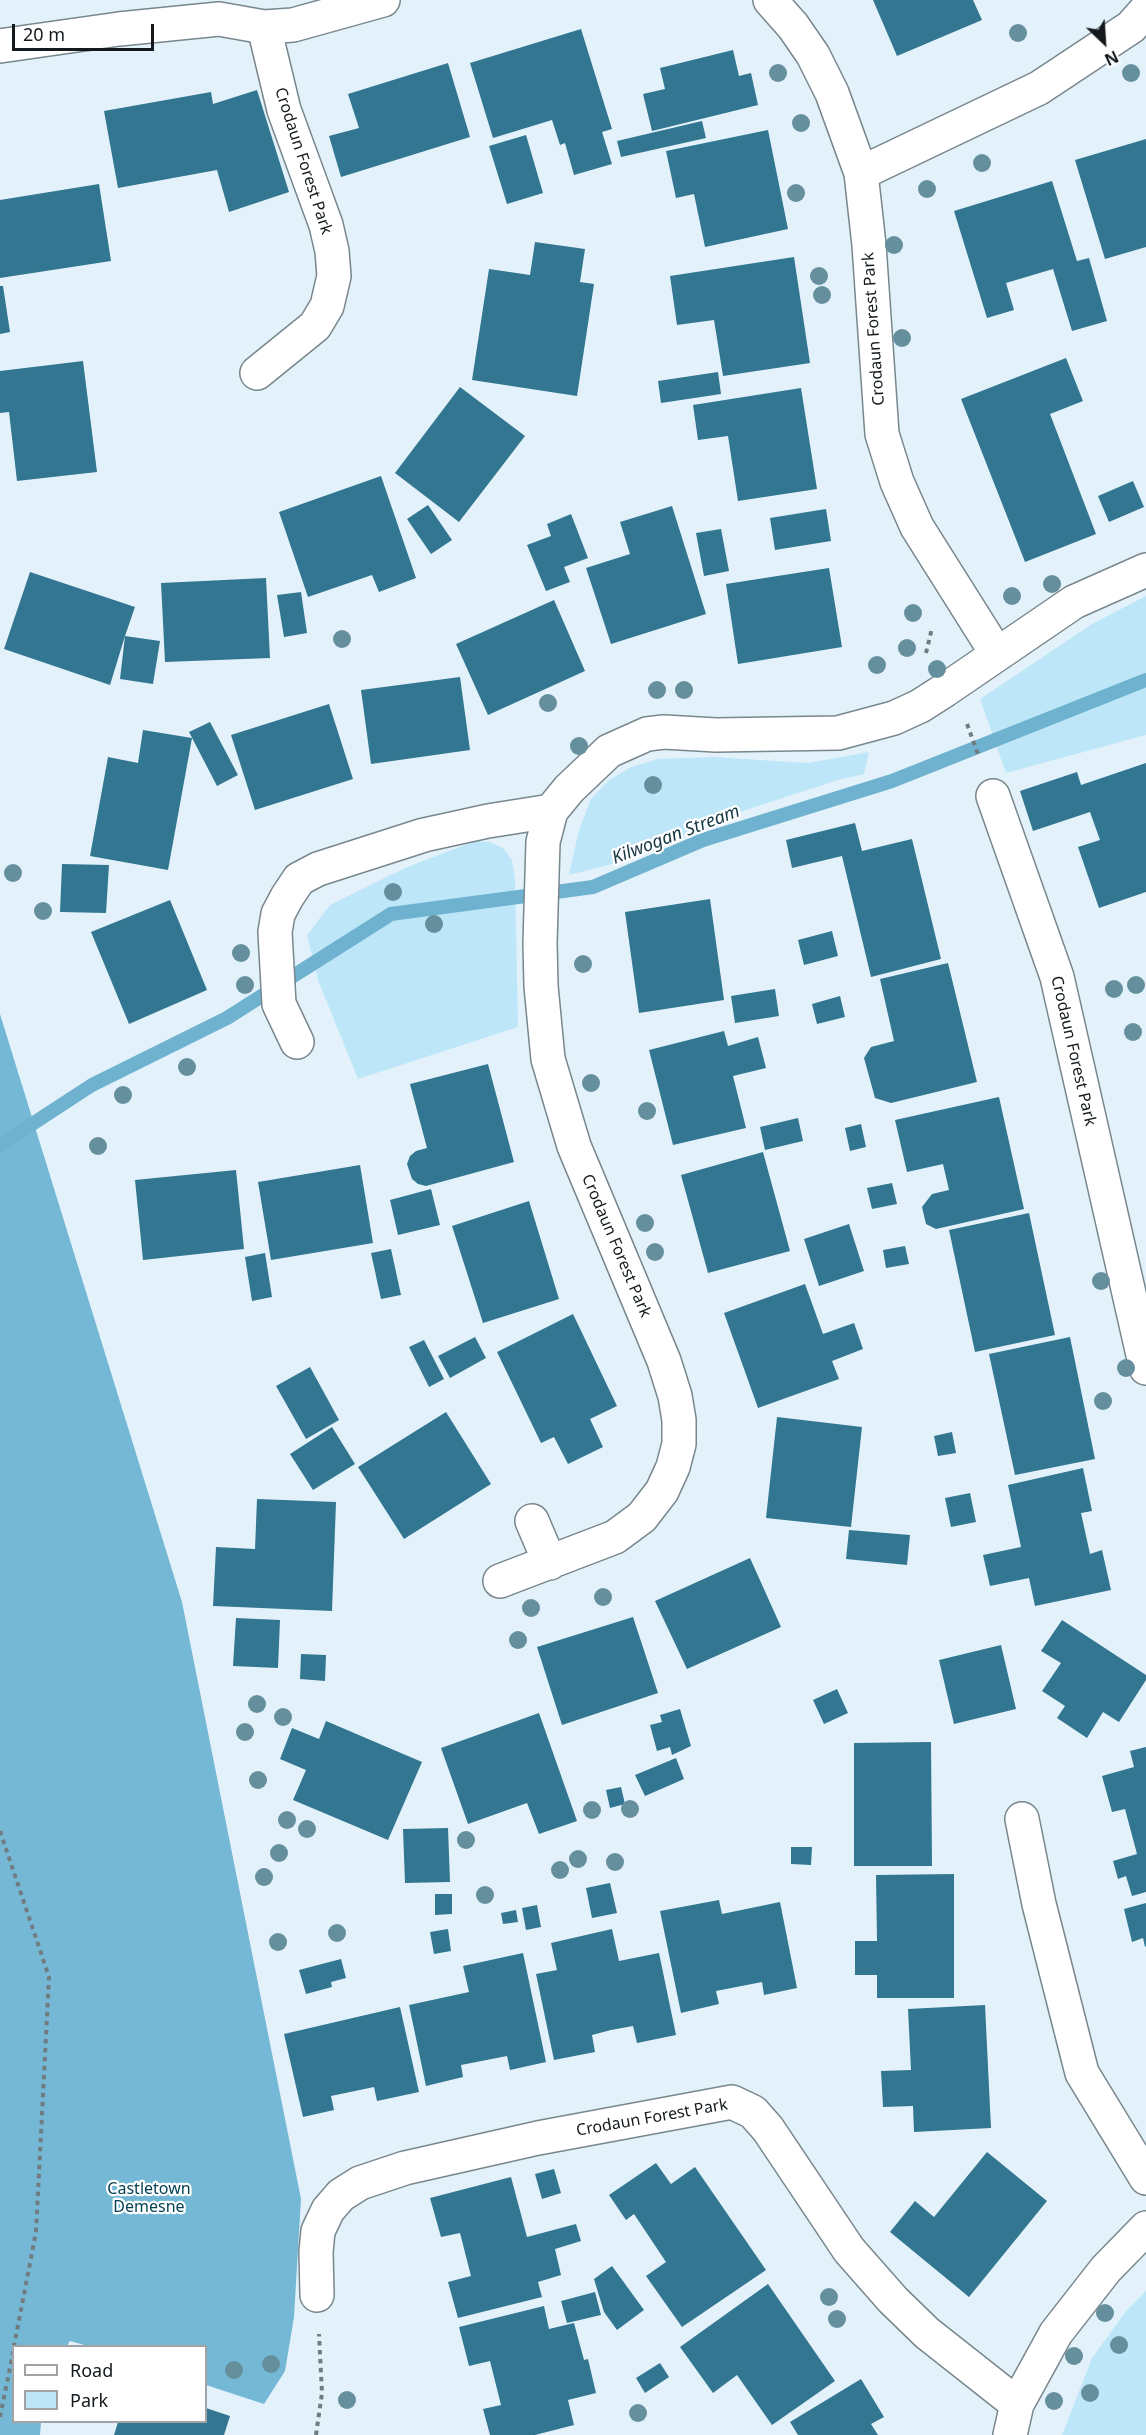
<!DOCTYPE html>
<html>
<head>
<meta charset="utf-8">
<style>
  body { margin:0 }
  #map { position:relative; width:1146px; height:2435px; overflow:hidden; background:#e3f2fa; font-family:"Noto Sans",sans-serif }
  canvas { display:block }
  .legend { position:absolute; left:12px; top:2345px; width:195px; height:78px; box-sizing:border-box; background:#fff; border:2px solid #a1a3a4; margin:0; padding:8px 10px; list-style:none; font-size:18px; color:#13191c }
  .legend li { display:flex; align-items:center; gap:12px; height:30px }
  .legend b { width:30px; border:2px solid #a1a3a4 }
  .north { position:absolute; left:1074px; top:12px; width:60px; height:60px; -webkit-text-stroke:4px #fff; paint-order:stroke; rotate:155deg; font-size:16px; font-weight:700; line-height:24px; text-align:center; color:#13191c }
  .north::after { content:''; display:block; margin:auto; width:21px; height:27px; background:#13191c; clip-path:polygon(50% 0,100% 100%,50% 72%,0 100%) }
  .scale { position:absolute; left:12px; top:24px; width:142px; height:27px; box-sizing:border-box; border:3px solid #13191c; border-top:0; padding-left:8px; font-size:18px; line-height:21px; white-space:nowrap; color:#13191c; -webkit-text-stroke:4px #fff; paint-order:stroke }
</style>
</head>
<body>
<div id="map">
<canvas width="1146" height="2435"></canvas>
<ul class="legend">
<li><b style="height:8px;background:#fff"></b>Road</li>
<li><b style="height:16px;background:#bee6f9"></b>Park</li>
</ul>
<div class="north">N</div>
<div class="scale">20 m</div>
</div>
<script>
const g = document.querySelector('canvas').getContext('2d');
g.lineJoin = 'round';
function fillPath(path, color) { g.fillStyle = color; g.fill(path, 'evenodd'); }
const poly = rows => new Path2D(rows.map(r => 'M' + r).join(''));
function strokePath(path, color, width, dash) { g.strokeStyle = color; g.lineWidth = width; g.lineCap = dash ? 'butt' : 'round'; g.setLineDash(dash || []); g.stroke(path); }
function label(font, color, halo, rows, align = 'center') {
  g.font = font + ' "Noto Sans",sans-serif'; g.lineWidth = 4.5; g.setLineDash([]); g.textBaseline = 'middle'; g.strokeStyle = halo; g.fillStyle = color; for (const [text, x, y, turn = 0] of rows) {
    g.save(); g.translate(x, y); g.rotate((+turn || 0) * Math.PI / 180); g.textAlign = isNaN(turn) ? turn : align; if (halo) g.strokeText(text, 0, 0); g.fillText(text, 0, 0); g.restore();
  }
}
fillPath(poly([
  [1146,596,1146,735,1006,773,980,699,1092,624],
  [869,752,864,774,838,780,746,810,616,863,569,875,579,830,591,799,608,781,631,767,658,759,713,757,808,763],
  [475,841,490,842,503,848,512,860,515,878,518,1027,358,1079,318,980,307,935,330,905,405,868],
  [1146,2291,1146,2435,1062,2435,1092,2358,1127,2310]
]), '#bee6f9');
fillPath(poly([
  [0,1014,182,1602,301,2199,294,2317,285,2371,264,2404,206,2385,206,2346,88,2346,70,2341,67,2346,14,2346,14,2422,41,2422,40,2435,0,2435]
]), '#75b8d6');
strokePath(poly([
  [0,1145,92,1085,227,1018,391,914,593,887,703,840,892,781,1146,680]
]), '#6fb2cf', 14);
fillPath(poly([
  [873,0,973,0,982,20,897,56],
  [581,29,612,129,602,132,612,164,574,175,565,143,560,145,552,120,493,138,470,63],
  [733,50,739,76,751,73,758,105,652,131,643,94,665,89,660,68],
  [448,63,470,137,341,177,329,136,359,128,348,94],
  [257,90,289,192,229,212,217,170,118,188,104,111,211,92,213,104],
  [702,121,706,138,621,157,617,141],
  [768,130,788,229,705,247,694,194,676,198,666,151],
  [526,135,543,193,507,204,489,146],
  [1146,139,1146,247,1105,259,1075,160],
  [1052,181,1077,261,1089,258,1107,321,1072,331,1053,269,1006,283,1014,310,987,318,954,211],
  [99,184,111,261,0,278,0,200],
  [535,242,585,249,580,282,594,284,577,396,472,380,489,269,530,275],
  [794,257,810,363,723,376,714,320,677,325,670,276],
  [0,286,3,286,10,332,0,334],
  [1066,358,1083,401,1050,414,1096,534,1025,562,961,399],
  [83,361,97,472,17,481,9,412,0,413,0,371],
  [718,372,721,394,661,403,658,381],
  [460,387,525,436,459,522,395,473],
  [801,388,817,489,738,501,728,436,698,440,693,405],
  [381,476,416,578,379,592,372,575,308,597,279,512],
  [1133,481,1144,507,1109,522,1098,496],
  [428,505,452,540,431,554,407,519],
  [672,506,706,614,611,644,586,568,630,554,620,522],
  [826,509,831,541,775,550,770,518],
  [571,514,588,558,564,567,570,582,546,591,527,545,551,536,547,524],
  [721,529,729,571,704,576,696,533],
  [829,568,842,647,738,664,726,584],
  [30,572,135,607,125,636,160,641,153,684,120,679,125,636,110,685,4,649],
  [266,578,270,658,165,662,161,583],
  [301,592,307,633,284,637,277,595],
  [554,600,585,671,488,715,456,644],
  [460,677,470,750,371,764,361,690],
  [329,704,353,779,255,810,231,735],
  [210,722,238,775,217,786,189,732],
  [143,730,192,738,168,870,90,856,108,757,138,763],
  [1146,763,1146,892,1099,908,1078,847,1100,840,1090,812,1033,831,1020,791,1077,772,1081,785],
  [855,823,862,851,912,839,941,959,871,977,842,856,792,868,786,840],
  [62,864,109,865,106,913,60,912],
  [710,899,724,1000,639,1013,625,912],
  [170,900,207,990,129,1024,91,932],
  [832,931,838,956,804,965,798,940],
  [948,963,977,1082,891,1103,875,1098,864,1058,871,1047,894,1041,880,979],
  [775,989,779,1016,735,1023,731,996],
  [840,996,845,1017,817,1024,812,1004],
  [724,1031,728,1046,758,1037,766,1068,733,1076,746,1128,673,1145,649,1050],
  [488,1064,514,1162,426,1186,418,1184,412,1179,407,1164,410,1156,416,1151,427,1148,410,1084],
  [999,1097,1024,1209,936,1229,926,1224,922,1207,932,1194,949,1190,943,1164,907,1172,895,1120],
  [798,1118,803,1141,765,1150,760,1127],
  [861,1124,866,1147,850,1151,845,1128],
  [763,1152,790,1251,708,1273,681,1175],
  [360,1165,373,1243,271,1260,258,1182],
  [236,1170,244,1249,143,1260,135,1180],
  [892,1183,897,1204,872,1209,867,1188],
  [431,1189,440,1225,398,1235,390,1200],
  [529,1201,559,1299,483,1323,452,1226],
  [1029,1213,1055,1335,975,1352,949,1230],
  [849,1224,864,1271,819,1286,804,1239],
  [905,1246,909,1264,886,1268,883,1250],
  [391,1249,401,1295,381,1299,371,1253],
  [265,1253,272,1297,252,1301,245,1257],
  [805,1284,823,1334,854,1323,863,1349,832,1361,839,1379,758,1408,724,1313],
  [573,1314,617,1406,590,1419,603,1447,568,1464,554,1437,541,1443,497,1352],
  [475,1337,486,1358,450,1378,438,1356],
  [1070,1337,1095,1459,1015,1475,989,1354],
  [424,1340,444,1379,429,1387,409,1347],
  [310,1367,339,1420,306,1439,276,1386],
  [446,1412,491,1484,404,1539,358,1467],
  [777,1417,862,1427,851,1527,766,1518],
  [332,1427,355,1464,313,1490,290,1454],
  [952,1432,956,1453,938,1456,934,1436],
  [1083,1468,1092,1511,1081,1513,1090,1554,1102,1550,1111,1590,1035,1606,1029,1578,990,1586,983,1555,1021,1547,1008,1485],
  [970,1493,976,1522,951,1527,945,1498],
  [257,1499,336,1502,332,1611,213,1606,216,1547,255,1549],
  [849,1530,910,1535,907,1565,846,1559],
  [750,1558,781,1627,687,1669,655,1601],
  [633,1617,658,1693,562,1725,537,1647],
  [236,1618,280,1620,278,1668,233,1666],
  [1062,1620,1146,1675,1146,1680,1119,1722,1103,1712,1087,1738,1057,1718,1065,1706,1042,1691,1061,1663,1041,1651],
  [1001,1645,1016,1709,954,1724,939,1660],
  [301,1654,326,1655,325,1681,300,1679],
  [837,1689,848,1713,824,1724,813,1700],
  [680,1709,691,1746,672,1755,670,1747,657,1751,650,1725,662,1722,660,1715],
  [539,1713,577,1821,539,1834,527,1803,468,1824,441,1748],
  [326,1721,422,1762,388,1840,293,1800,306,1770,280,1759,292,1728,319,1739],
  [931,1742,932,1866,854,1866,854,1743],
  [1146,1747,1146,1892,1132,1896,1126,1876,1118,1879,1113,1861,1137,1854,1125,1809,1112,1812,1102,1776,1134,1767,1130,1751],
  [676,1758,684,1779,645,1796,635,1775],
  [621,1787,625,1804,610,1808,606,1790],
  [448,1828,450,1882,405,1883,403,1829],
  [791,1847,812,1847,811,1865,791,1864],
  [954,1874,954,1998,877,1998,877,1975,855,1975,855,1941,877,1941,876,1875],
  [610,1883,617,1913,592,1918,586,1888],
  [435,1894,452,1894,452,1914,435,1915],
  [719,1900,722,1914,780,1902,797,1988,764,1995,762,1982,716,1991,719,2004,681,2013,660,1911],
  [1146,1903,1146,1946,1145,1947,1143,1938,1132,1942,1124,1909],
  [537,1905,541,1927,526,1930,522,1908],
  [516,1910,518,1922,503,1924,501,1913],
  [448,1929,451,1951,434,1954,430,1932],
  [612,1929,619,1961,659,1953,676,2035,637,2043,633,2026,611,2030,592,2035,595,2052,554,2060,536,1974,557,1970,551,1943],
  [523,1953,546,2062,510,2070,507,2056,461,2065,463,2077,426,2086,409,2005,469,1992,463,1966],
  [341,1959,346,1978,331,1982,332,1987,306,1994,299,1970],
  [985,2005,991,2128,914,2132,913,2106,883,2107,881,2071,911,2070,908,2009],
  [400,2007,419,2092,377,2101,374,2087,331,2096,334,2110,303,2117,284,2034],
  [987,2152,1047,2201,969,2297,890,2232,915,2201,934,2217],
  [656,2163,671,2184,695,2167,766,2270,682,2327,646,2276,666,2262,634,2214,626,2220,609,2195],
  [554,2169,561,2193,542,2199,535,2174],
  [511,2177,527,2237,576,2224,581,2241,555,2249,561,2275,538,2282,542,2297,458,2318,448,2282,471,2276,460,2233,441,2237,430,2198],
  [612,2266,644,2310,617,2330,604,2312,594,2279],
  [768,2284,835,2381,772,2425,737,2375,713,2393,680,2347],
  [595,2292,601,2315,567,2323,561,2301],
  [544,2306,549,2329,574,2323,584,2360,588,2359,596,2393,568,2400,574,2425,535,2435,490,2435,483,2409,501,2405,490,2361,469,2366,459,2327],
  [660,2363,669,2377,645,2393,636,2378],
  [861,2379,884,2417,871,2424,878,2435,798,2435,790,2422],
  [206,2408,230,2416,224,2435,114,2435,118,2422,206,2422]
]), '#327691');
const street = poly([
  [770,0,793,26,813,55,832,93,861,173,869,245,882,434,897,482,917,527,997,654],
  [0,46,119,29,219,19,264,27,293,25,383,0],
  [861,173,1039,88,1131,27,1146,10],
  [257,373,315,326,327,306,334,276,332,251,326,225,284,110,264,27],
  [993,796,1057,977,1146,1368],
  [297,1042,279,1004,275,932,278,914,287,897,299,879,318,869,424,835,488,821,551,811,569,789,609,751,647,734,664,732,716,735,838,733,894,718,920,706,945,690,1074,602,1146,570],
  [532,1521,550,1563],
  [500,1581,615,1537,642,1517,662,1491,673,1467,679,1444,679,1420,675,1396,664,1361,574,1146,548,1059,541,986,540,943,543,842,551,811],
  [1022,1819,1039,1904,1082,2073,1146,2178],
  [317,2295,316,2252,318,2231,328,2210,341,2195,360,2183,405,2168,538,2138,732,2102,753,2112,768,2129,849,2250,893,2300,927,2333,1017,2404],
  [1010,2435,1017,2404,1056,2333,1106,2269,1146,2228]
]);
strokePath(street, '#78868d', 36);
strokePath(poly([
  [926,653,932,628],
  [967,724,979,757],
  [0,1831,49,1977,36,2232,14,2346],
  [0,2417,14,2348],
  [316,2435,322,2393,319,2334]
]), '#717c81', 4, [4.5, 4.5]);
strokePath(street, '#fff', 33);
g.fillStyle = '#668f9e';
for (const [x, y] of [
  [1018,33],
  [778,73],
  [1131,73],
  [801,123],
  [982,163],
  [927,189],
  [796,193],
  [894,245],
  [819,276],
  [822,295],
  [902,338],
  [1052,584],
  [1012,596],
  [913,613],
  [342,639],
  [907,648],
  [877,665],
  [937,669],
  [657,690],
  [684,690],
  [548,703],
  [579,746],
  [653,785],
  [13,873],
  [393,892],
  [43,911],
  [434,924],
  [241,953],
  [583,964],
  [245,985],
  [1136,985],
  [1114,989],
  [1133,1032],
  [187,1067],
  [591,1083],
  [123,1095],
  [647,1111],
  [98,1146],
  [645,1223],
  [655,1252],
  [1101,1281],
  [1126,1368],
  [1103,1401],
  [603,1597],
  [531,1608],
  [518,1640],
  [257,1704],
  [283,1717],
  [245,1732],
  [258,1780],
  [630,1809],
  [592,1810],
  [287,1820],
  [307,1829],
  [466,1840],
  [279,1853],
  [578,1859],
  [615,1862],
  [560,1870],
  [264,1877],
  [485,1895],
  [337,1933],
  [278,1942],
  [829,2297],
  [1105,2313],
  [837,2319],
  [1119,2345],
  [1074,2356],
  [271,2364],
  [234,2370],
  [1090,2393],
  [347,2400],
  [1054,2401],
  [638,2413]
]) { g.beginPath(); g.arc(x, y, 9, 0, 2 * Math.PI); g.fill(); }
label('16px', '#13191c', '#fff', [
  ["Crodaun Forest Park",303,161,72],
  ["Crodaun Forest Park",874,329,-94],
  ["Crodaun Forest Park",1073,1051,77],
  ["Crodaun Forest Park",616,1246,67],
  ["Crodaun Forest Park",652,2118,-10]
]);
label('16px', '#003e52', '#fff', [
  ["Castletown",149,2189],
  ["Demesne",149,2207]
]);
label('italic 18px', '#173644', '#fff', [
  ["Kilwogan Stream",676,835,-21]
]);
</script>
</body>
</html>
